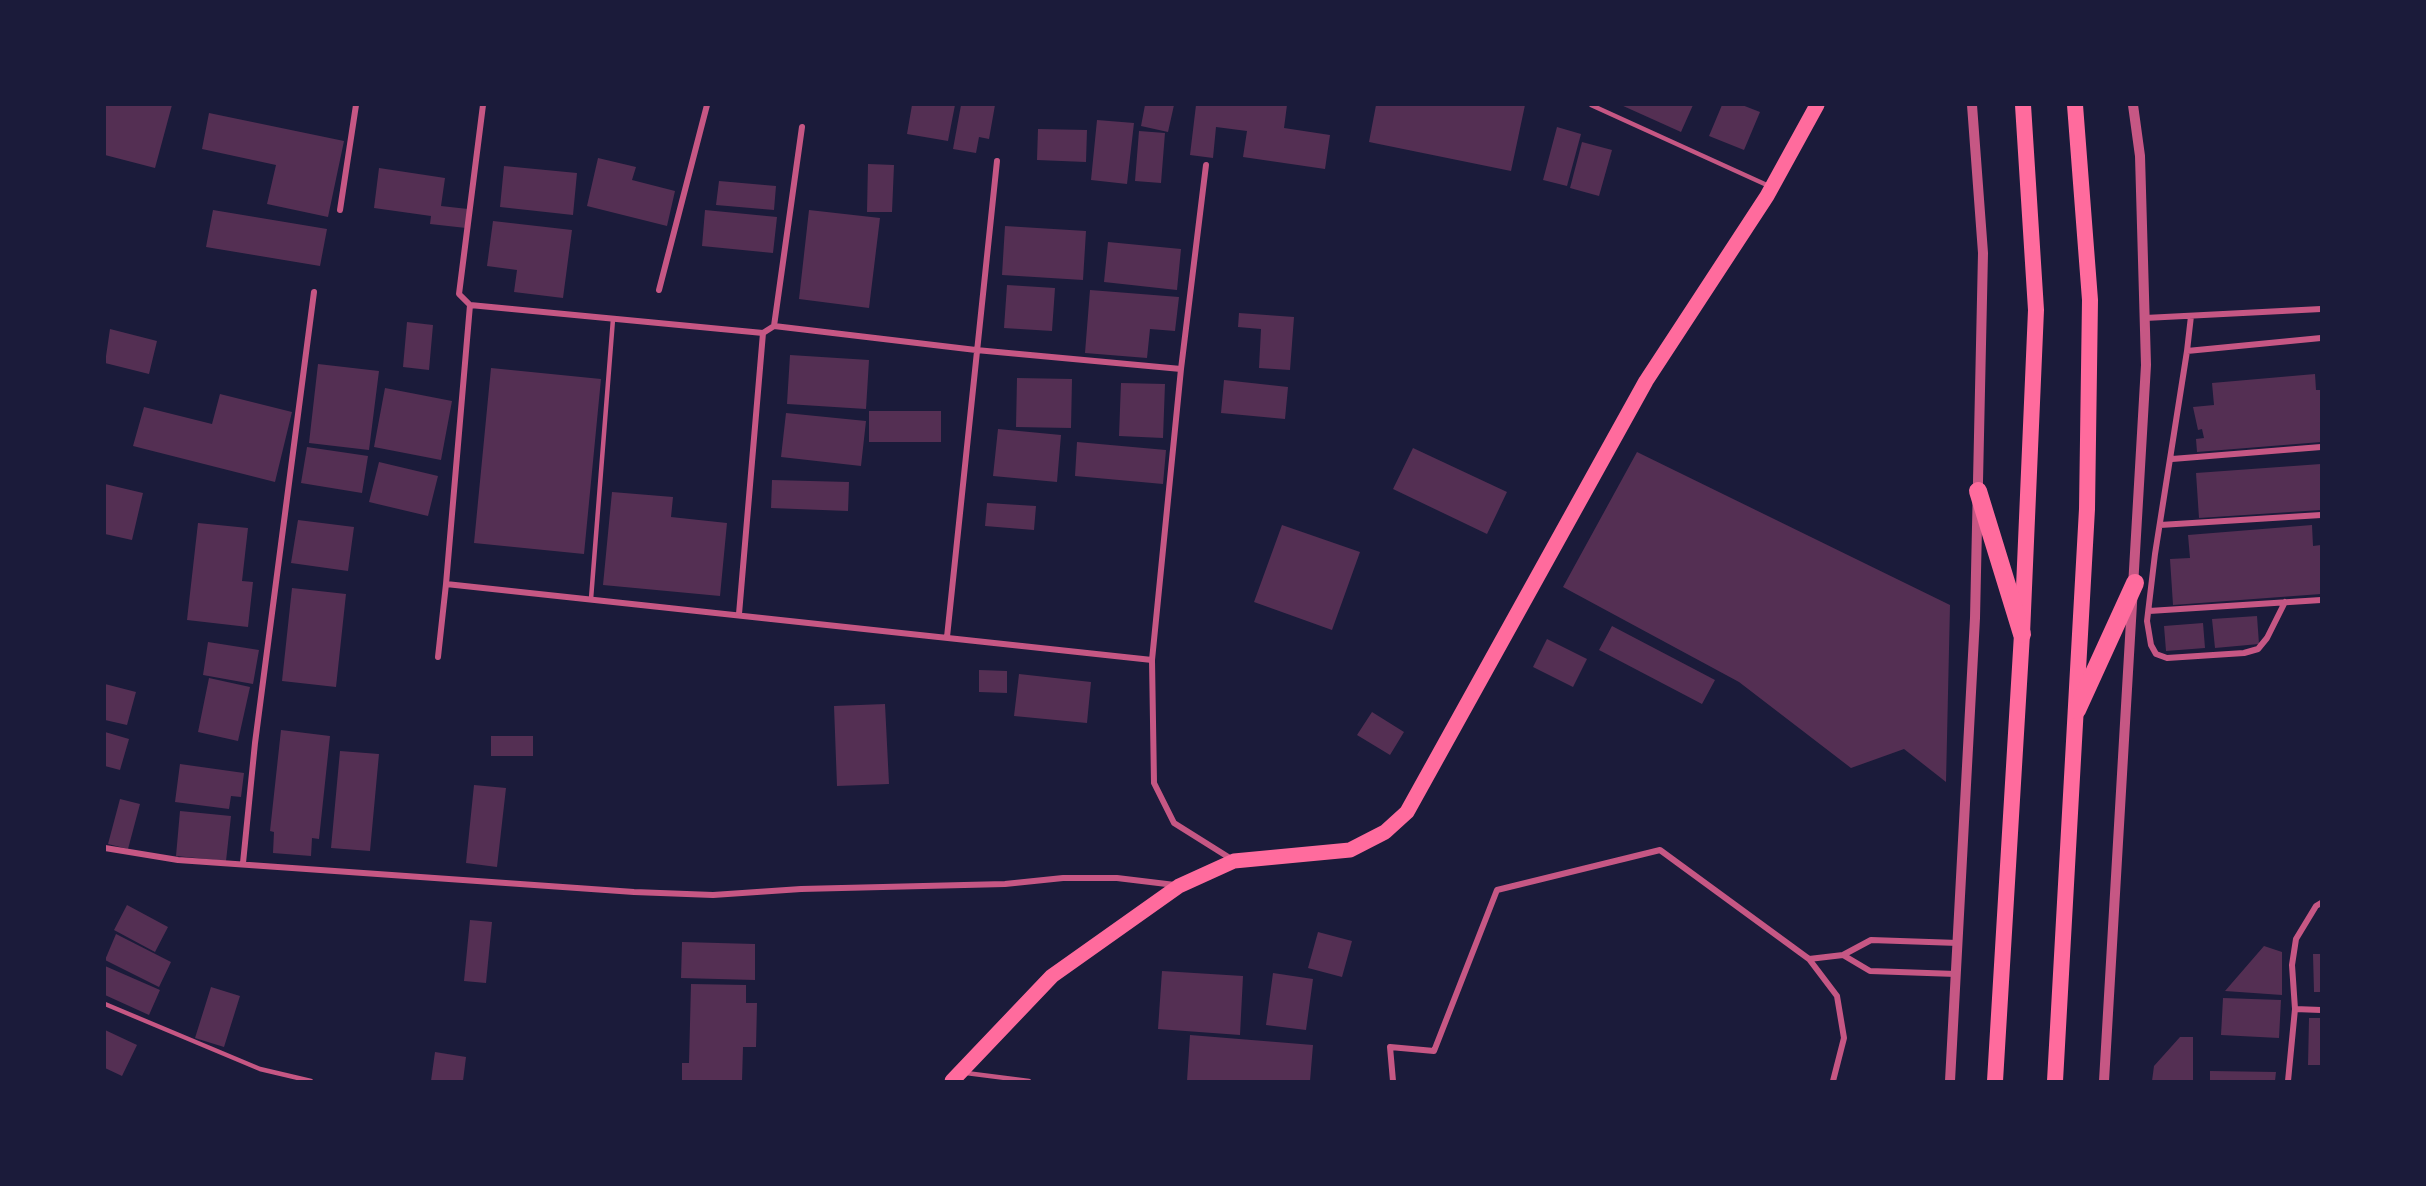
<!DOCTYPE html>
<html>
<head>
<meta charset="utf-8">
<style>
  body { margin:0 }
  #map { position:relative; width:2426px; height:1186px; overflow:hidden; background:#1b1b3a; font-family:Manrope,sans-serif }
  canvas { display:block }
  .frame { position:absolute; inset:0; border:106px solid #1b1b3a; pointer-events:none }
</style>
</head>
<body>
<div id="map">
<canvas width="2426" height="1186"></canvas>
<div class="frame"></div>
</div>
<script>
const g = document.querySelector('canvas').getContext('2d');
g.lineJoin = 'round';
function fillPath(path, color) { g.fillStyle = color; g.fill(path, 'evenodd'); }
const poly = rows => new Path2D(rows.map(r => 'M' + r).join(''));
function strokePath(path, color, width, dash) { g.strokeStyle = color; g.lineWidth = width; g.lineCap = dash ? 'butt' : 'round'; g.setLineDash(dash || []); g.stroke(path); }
fillPath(poly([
  [105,105,172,105,155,168,105,155],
  [912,105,955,105,948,141,907,134],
  [961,105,995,105,989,139,979,137,976,153,953,149],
  [1145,105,1174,105,1168,132,1141,126],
  [1196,105,1287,105,1284,128,1330,135,1325,169,1243,157,1247,131,1216,127,1213,158,1190,155],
  [1376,105,1525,105,1511,171,1369,142],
  [1621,105,1693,105,1681,132],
  [1722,105,1742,105,1760,112,1744,150,1709,136],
  [209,113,344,141,328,217,267,204,276,165,202,149],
  [1097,120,1134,123,1127,184,1091,180],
  [1557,127,1581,134,1567,186,1543,180],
  [1038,129,1087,130,1086,162,1037,160],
  [1139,131,1165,133,1161,183,1135,181],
  [1582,142,1612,150,1599,196,1570,188],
  [598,158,636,167,632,180,675,191,667,226,587,206],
  [868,164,894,165,892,212,867,212],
  [504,166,577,173,573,215,500,207],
  [379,168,445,178,441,206,468,209,466,228,430,224,431,216,374,208],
  [719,181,776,186,774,210,716,205],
  [213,210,327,229,320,266,206,247],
  [705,210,777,217,773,253,702,246],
  [809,210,880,218,869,308,799,299],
  [493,221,572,230,563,298,514,292,517,270,487,266],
  [1005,226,1086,231,1083,280,1002,275],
  [1108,242,1181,249,1177,290,1104,282],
  [1007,285,1055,288,1052,331,1004,328],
  [1090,290,1179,297,1175,331,1150,329,1147,358,1085,353],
  [1239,313,1294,317,1290,370,1259,368,1261,329,1238,327],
  [407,322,433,325,429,370,403,367],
  [110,329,157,341,149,374,105,363],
  [790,355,869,360,866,409,787,404],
  [318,364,379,371,369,450,309,443],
  [491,368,601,379,584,554,474,543],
  [2315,374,2316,390,2320,390,2321,398,2321,442,2197,452,2196,439,2204,438,2202,429,2198,430,2193,407,2214,405,2212,383],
  [1017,378,1072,379,1071,428,1016,427],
  [1224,380,1288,387,1285,419,1221,413],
  [1121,383,1165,384,1163,438,1119,436],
  [385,388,452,401,441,460,374,447],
  [220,394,292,412,275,482,133,446,144,407,212,424],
  [869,411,941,411,941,442,869,442],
  [786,413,866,421,861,466,781,457],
  [998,429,1061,435,1057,482,993,476],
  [1077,442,1166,450,1163,484,1075,476],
  [307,447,368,456,362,493,301,483],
  [1413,448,1507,492,1487,534,1393,489],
  [1637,452,1950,605,1946,782,1904,749,1851,768,1739,682,1563,587],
  [379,462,438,476,428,516,369,502],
  [2321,464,2321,510,2199,518,2196,473],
  [772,480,849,482,848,511,771,508],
  [105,484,143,493,132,540,105,534],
  [612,492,673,497,671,517,727,523,720,596,603,585],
  [987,503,1036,506,1034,530,985,526],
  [298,520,354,527,348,571,291,563],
  [198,523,248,528,242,581,253,582,248,627,187,620],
  [1282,525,1360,552,1332,630,1254,602],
  [2312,525,2313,546,2321,545,2321,594,2173,605,2170,559,2190,558,2188,535],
  [292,588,346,594,336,687,282,681],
  [2257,616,2259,644,2215,648,2212,619],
  [2203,623,2205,648,2166,651,2164,626],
  [1612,626,1715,680,1702,704,1599,650],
  [1547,639,1587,659,1573,687,1533,667],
  [208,642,259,650,253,684,203,675],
  [979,670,1007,671,1007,693,979,692],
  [1019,674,1091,682,1087,723,1014,716],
  [209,678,250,687,238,741,198,732],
  [105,684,136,692,127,725,105,720],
  [885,704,889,784,837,786,834,706],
  [1372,712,1404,732,1390,755,1357,735],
  [281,730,330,736,319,839,312,838,311,856,273,853,274,832,270,831],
  [105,732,129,739,120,770,105,766],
  [491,736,533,736,533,756,491,756],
  [340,751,379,754,370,851,331,848],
  [180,764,244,773,241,797,231,796,229,809,175,802],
  [474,785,506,788,497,867,466,863],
  [120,799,140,804,128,849,108,844],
  [180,811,231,816,226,861,176,856],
  [127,905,168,927,155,952,114,930],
  [470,920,492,922,486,983,464,981],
  [1318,932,1352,941,1342,977,1308,968],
  [116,934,171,962,159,987,105,960],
  [682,942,755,944,755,980,681,978],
  [2264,946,2282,952,2282,995,2225,991],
  [2313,954,2321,954,2321,992,2314,992],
  [105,966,160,990,149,1015,105,995],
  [1162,971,1243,976,1240,1035,1158,1029],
  [1273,973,1313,979,1306,1030,1266,1025],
  [691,984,746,985,746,1003,757,1003,756,1047,743,1047,742,1081,682,1081,682,1063,689,1063],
  [211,987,240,996,224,1047,195,1038],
  [2223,998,2281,1000,2279,1038,2221,1035],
  [2309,1018,2321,1018,2321,1065,2308,1065],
  [105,1030,137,1045,122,1076,105,1068],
  [1190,1035,1313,1045,1310,1081,1187,1081],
  [2180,1037,2193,1037,2193,1081,2152,1081,2154,1066],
  [435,1052,466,1057,463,1081,431,1081],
  [2210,1071,2276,1072,2275,1081,2210,1081]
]), '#542f53');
strokePath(poly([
  [1591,105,1769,186],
  [591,599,613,319],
  [105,1004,260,1069,311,1081],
  [966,1073,1029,1081]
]), '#c65784', 4.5);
strokePath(poly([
  [340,210,356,105],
  [659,290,707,105],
  [470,305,459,294,483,105],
  [2145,318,2321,309],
  [774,326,802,127],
  [2187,351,2191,316],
  [1181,369,1206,165],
  [2172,459,2321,447],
  [2160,525,2321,515],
  [2285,602,2267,638,2258,649,2244,653,2167,658,2156,654,2151,645,2147,621,2155,554,2187,351,2321,338],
  [2149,611,2321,600],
  [739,614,763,333],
  [947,637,997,161],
  [438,657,446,584],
  [1152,660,1181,369,976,350,774,326,763,333,470,305,446,584,1152,660,1154,783,1174,823,1233,860],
  [105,848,178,860,634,892,713,895,801,889,1005,884,1063,878,1117,878,1175,885],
  [243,863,255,743,314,292],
  [1843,955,1870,971,1956,974],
  [1809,959,1843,955,1871,940,1958,943],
  [2295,1009,2321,1010],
  [1393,1081,1390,1047,1434,1051,1497,890,1660,850,1809,959,1837,996,1844,1038,1833,1081],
  [2288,1081,2295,1009,2292,965,2296,939,2316,906,2321,903]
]), '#c65784', 6);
strokePath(poly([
  [1950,1081,1975,618,1983,253,1972,105],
  [2104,1081,2146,365,2140,156,2133,105]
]), '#c65784', 10);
strokePath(poly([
  [952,1081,1052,976,1179,886,1234,861,1350,850,1385,832,1407,812,1646,381,1767,196,1817,105]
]), '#ff6b9d', 15);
strokePath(poly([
  [1995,1081,2022,634,2036,310,2023,105],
  [2055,1081,2087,509,2090,300,2075,105]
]), '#ff6b9d', 16);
strokePath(poly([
  [1978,491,2022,634],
  [2077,710,2135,583]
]), '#ff6b9d', 18);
</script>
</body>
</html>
